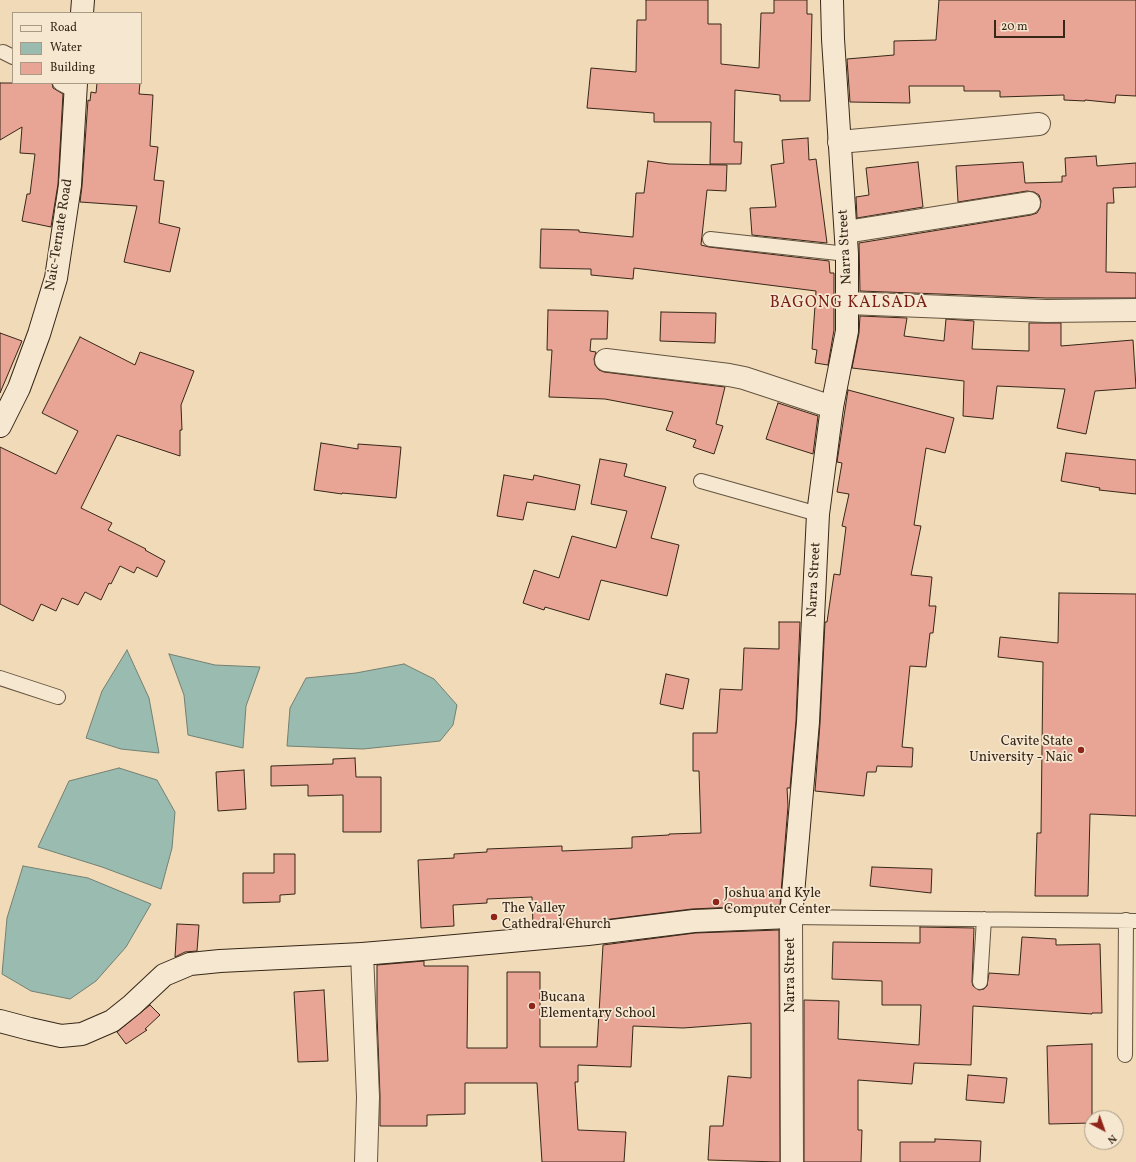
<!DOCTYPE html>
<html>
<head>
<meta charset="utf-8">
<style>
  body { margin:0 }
  #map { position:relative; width:1136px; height:1162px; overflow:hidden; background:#f0dab7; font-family:Vollkorn,serif }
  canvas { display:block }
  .legend { position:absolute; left:12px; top:12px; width:130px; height:72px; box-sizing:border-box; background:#f5e7d0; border:1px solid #a99a86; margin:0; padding:5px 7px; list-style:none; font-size:12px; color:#372718 }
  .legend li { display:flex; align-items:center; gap:8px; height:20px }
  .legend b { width:20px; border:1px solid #a99a86 }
  .north { position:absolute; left:1084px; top:1110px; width:40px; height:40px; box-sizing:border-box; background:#f5e7d0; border:1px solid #a99a86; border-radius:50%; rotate:139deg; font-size:11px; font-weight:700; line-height:16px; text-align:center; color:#372718 }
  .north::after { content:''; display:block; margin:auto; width:14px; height:18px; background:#8f2418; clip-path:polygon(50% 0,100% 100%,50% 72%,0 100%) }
  .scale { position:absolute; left:994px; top:20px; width:71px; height:18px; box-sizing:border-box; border:2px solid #372718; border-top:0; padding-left:5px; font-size:12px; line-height:14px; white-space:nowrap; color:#372718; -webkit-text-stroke:3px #f5e7d0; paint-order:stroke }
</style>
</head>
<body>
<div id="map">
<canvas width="1136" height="1162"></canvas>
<ul class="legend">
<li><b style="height:5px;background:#f5e7d0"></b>Road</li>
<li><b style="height:11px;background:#9abbaf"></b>Water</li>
<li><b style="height:11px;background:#e8a495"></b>Building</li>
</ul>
<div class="north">N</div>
<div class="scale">20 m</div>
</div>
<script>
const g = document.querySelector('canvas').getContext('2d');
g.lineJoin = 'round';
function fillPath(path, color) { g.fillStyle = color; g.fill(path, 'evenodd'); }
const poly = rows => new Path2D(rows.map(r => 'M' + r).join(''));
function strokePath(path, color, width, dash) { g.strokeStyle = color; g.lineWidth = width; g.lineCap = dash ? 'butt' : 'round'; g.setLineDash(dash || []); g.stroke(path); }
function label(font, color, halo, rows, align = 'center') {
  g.font = font + ' Vollkorn,serif'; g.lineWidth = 3.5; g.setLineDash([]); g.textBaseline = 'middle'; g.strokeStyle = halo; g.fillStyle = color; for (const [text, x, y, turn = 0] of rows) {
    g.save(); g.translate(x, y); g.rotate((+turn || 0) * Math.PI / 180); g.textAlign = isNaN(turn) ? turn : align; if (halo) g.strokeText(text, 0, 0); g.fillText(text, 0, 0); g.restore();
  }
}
const water = poly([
  [127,650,149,698,159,753,121,749,86,738,102,691,127,650],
  [169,654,215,665,260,667,246,706,243,748,188,735,184,695,169,654],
  [404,664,434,679,457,705,453,725,440,741,363,749,287,746,290,708,306,678,356,673,404,664],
  [119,768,157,780,175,812,172,848,161,889,102,867,38,847,69,781,119,768],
  [23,866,88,878,151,904,126,947,96,981,70,999,31,991,2,974,7,918,23,866]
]);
fillPath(water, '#9abbaf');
strokePath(water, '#728073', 1);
const building = poly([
  [646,0,708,0,708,24,721,24,721,64,759,68,761,13,774,13,774,0,807,0,807,14,812,14,810,101,780,101,780,95,735,90,734,142,742,142,741,164,710,164,711,122,654,122,654,113,587,108,591,68,636,72,637,20,646,20,646,0],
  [939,0,1136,0,1136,96,1116,95,1115,103,1085,100,1085,101,1064,100,1064,95,1000,97,1000,91,964,91,964,86,909,86,910,103,850,102,847,59,894,55,894,41,936,40,939,0],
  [0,83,52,83,53,88,63,94,58,184,51,227,22,221,27,194,30,194,35,154,20,153,22,127,0,140,0,83],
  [97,83,140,83,139,94,153,95,150,146,158,147,154,180,164,181,159,223,180,228,170,272,124,262,137,206,80,202,82,186,88,100,90,101,91,92,96,93,97,83],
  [808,138,809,160,816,159,827,243,752,235,750,208,776,207,771,165,784,163,782,140,808,138],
  [1096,156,1097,166,1136,163,1136,187,1113,188,1114,203,1107,203,1106,272,1136,273,1136,298,1046,298,860,291,859,243,1031,215,1037,213,1040,208,1041,201,1039,195,1034,192,1027,191,958,202,956,166,1023,162,1025,183,1062,182,1062,176,1066,176,1065,158,1096,156],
  [648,161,669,164,727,165,726,191,707,190,701,245,709,247,829,261,830,273,834,273,834,330,828,365,815,363,817,350,812,349,816,291,634,268,633,279,591,275,591,269,540,268,541,229,579,230,579,232,633,237,636,193,644,193,648,161],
  [918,162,923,207,857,218,856,197,869,195,866,168,918,162],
  [548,310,608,311,607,339,591,339,590,351,596,352,594,359,595,365,599,370,604,372,725,387,716,424,723,426,714,454,693,447,696,440,666,430,673,412,605,399,549,397,552,350,547,350,548,310],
  [661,312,716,313,715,343,660,341,661,312],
  [860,316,907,318,904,336,944,341,946,319,974,321,972,349,1029,351,1029,323,1061,323,1061,346,1133,340,1136,388,1095,391,1086,434,1057,428,1065,389,997,386,993,419,963,416,964,381,852,368,859,333,860,316],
  [0,333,22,341,0,393,0,333],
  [80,337,135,365,140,352,194,371,181,405,182,430,180,430,180,456,117,435,81,508,112,523,108,530,146,549,145,550,165,561,157,577,137,567,134,573,120,566,111,584,109,583,101,600,85,592,78,605,62,598,56,611,41,604,33,621,0,604,0,447,56,474,78,431,42,413,80,337],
  [848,390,954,418,945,453,926,448,914,525,921,526,911,575,932,577,929,606,936,606,933,633,930,633,926,667,910,666,902,747,913,748,912,767,877,766,876,772,867,772,864,796,815,791,820,723,825,622,827,622,834,574,840,575,846,527,842,526,849,494,837,492,842,463,837,462,848,390],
  [778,403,818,416,813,454,766,439,778,403],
  [321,443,358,449,358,444,401,447,396,498,342,493,342,494,314,490,321,443],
  [1066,453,1136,460,1136,494,1099,490,1100,488,1061,481,1066,453],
  [600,459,627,464,624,476,666,487,651,538,679,545,667,596,601,580,589,620,545,607,544,610,523,603,534,570,559,578,572,536,616,548,627,511,591,504,600,459],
  [504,475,533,480,534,475,580,485,575,510,527,502,523,520,497,516,504,475],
  [1059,593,1136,594,1136,816,1090,814,1088,896,1035,896,1037,833,1041,833,1043,662,998,657,1000,637,1058,643,1059,593],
  [779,622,800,622,796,721,790,788,787,788,788,806,780,905,692,909,587,922,533,926,532,897,487,899,487,903,453,905,454,926,421,928,418,860,454,858,454,854,487,852,487,849,562,846,562,851,632,848,632,837,669,835,669,834,701,833,699,771,693,771,693,733,717,733,720,689,742,690,744,648,779,649,779,622],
  [666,674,689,679,683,709,660,704,666,674],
  [355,758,356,777,381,777,381,832,343,832,343,795,308,796,308,785,271,786,271,766,333,764,333,759,355,758],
  [244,770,246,809,218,811,216,772,244,770],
  [274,854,295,854,295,894,280,895,280,902,243,903,243,873,274,873,274,854],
  [872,867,932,869,931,893,870,886,872,867],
  [177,924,199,925,197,951,185,952,175,957,177,924],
  [920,927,974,928,972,982,973,986,979,990,984,989,987,986,989,973,1019,975,1022,937,1056,939,1056,945,1100,944,1102,1013,1092,1013,1092,1014,973,1006,971,1065,914,1063,912,1084,858,1080,858,1130,862,1130,861,1162,804,1162,804,1000,839,1001,838,1039,919,1045,921,1005,882,1005,882,981,832,979,833,942,920,943,920,927],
  [779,930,780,1162,708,1160,710,1126,723,1126,728,1076,751,1078,751,1023,683,1028,633,1026,631,1067,578,1065,578,1082,575,1082,578,1130,626,1132,624,1162,542,1162,537,1083,465,1083,465,1114,427,1115,427,1126,380,1126,380,1096,377,1014,377,965,424,961,424,966,468,966,467,1048,507,1048,507,972,540,972,540,1047,597,1047,603,945,695,933,779,930],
  [324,990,328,1061,298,1062,294,992,324,990],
  [150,1005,160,1015,145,1029,147,1030,126,1044,117,1032,150,1005],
  [1092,1044,1092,1123,1049,1124,1047,1046,1092,1044],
  [968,1075,1007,1078,1004,1103,966,1100,968,1075],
  [935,1139,981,1141,980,1162,900,1162,900,1142,935,1142,935,1139]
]);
fillPath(building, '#e8a495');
strokePath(building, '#372718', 1);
const lane = poly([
  [3,52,13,57],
  [60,83,75,91],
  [710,239,847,254],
  [701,481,818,514],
  [0,678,58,697],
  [791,917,1136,921],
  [980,982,984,919],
  [1125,1055,1126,920]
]);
const street = poly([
  [839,142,1039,124],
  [846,232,1029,203],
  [848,303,1046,311,1136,310],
  [606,360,729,375,744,378,832,407],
  [791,917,792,1162],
  [362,954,368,1097,366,1162]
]);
const secondary = poly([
  [82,13,83,0],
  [0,426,19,388,39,334,56,278,70,185,76,83],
  [0,1021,30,1029,61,1036,82,1034,112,1021,132,1005,164,975,190,964,220,961,362,954,422,949,588,934,694,921,791,917,808,722,818,514,832,407,847,331,847,254,833,39,832,0]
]);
strokePath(lane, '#655440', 16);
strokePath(street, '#655440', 24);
strokePath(secondary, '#372718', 24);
strokePath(lane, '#f5e7d0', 14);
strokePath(street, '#f5e7d0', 22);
strokePath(secondary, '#f5e7d0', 22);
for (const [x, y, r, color] of [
  [1081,750,4,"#8f2418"],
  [716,902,4,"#8f2418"],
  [494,917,4,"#8f2418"],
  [532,1006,4,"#8f2418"]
]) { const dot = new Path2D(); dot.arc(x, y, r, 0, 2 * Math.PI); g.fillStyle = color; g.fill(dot); strokePath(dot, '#f5e7d0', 1.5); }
label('14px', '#372718', '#f5e7d0', [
  ["Naic-Ternate Road",60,235,-81],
  ["Narra Street",846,247,-93],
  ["Narra Street",815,580,-87],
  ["Narra Street",791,975,-90]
]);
label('14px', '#372718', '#f5e7d0', [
  ["Cavite State",1073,742,"right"],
  ["University - Naic",1073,758,"right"],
  ["Joshua and Kyle",724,894],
  ["Computer Center",724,910],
  ["The Valley",502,909],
  ["Cathedral Church",502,925],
  ["Bucana",540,998],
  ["Elementary School",540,1014]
], 'left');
g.letterSpacing = '1px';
label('16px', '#7a1f14', '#f5e7d0', [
  ["BAGONG KALSADA",849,304]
]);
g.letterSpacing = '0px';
</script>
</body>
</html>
